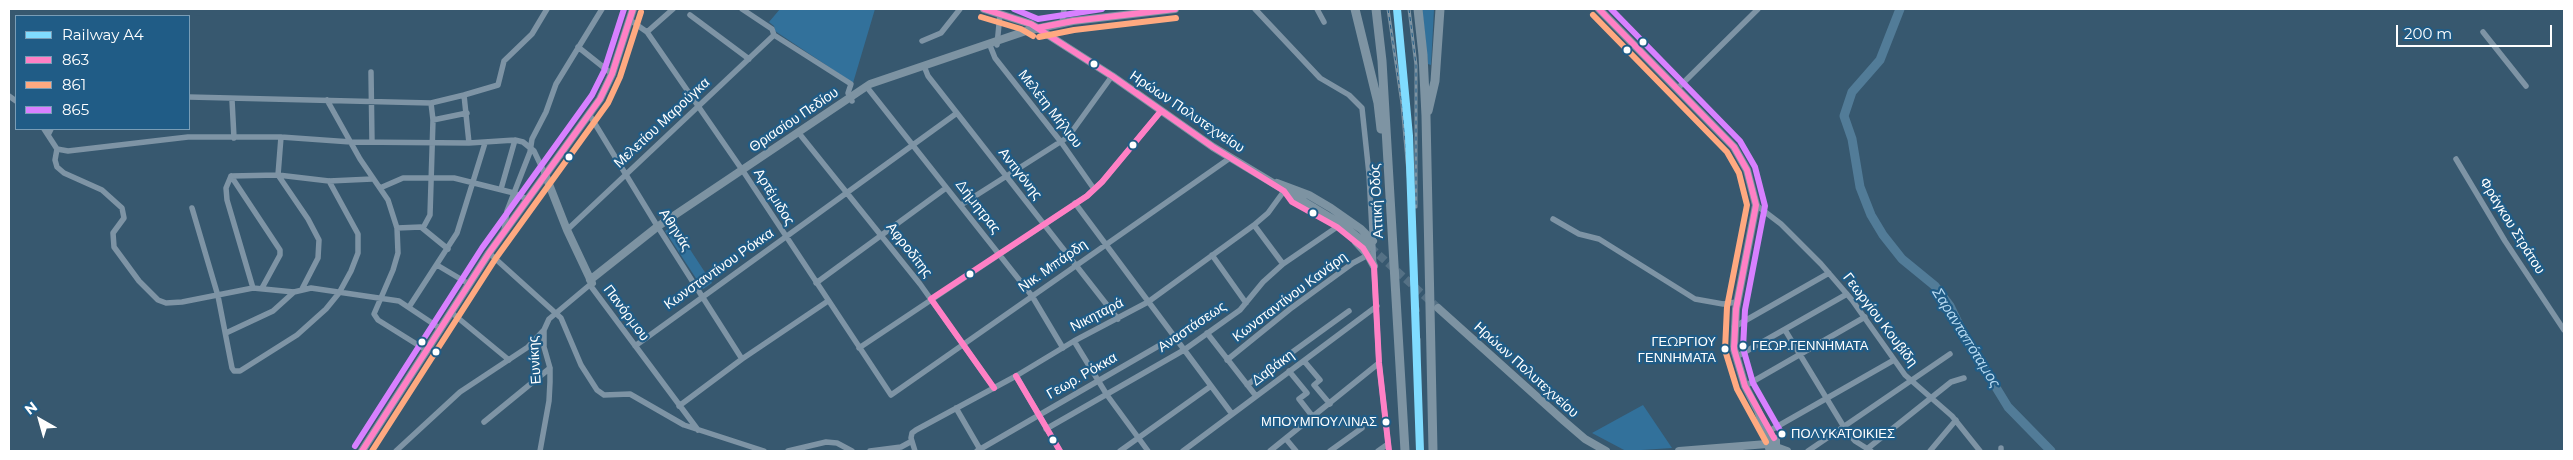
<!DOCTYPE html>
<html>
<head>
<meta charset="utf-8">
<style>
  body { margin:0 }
  #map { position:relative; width:2573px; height:460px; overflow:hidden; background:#37586f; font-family:Montserrat,sans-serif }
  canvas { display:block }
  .frame { position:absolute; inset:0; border:10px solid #fff; pointer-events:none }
  .legend { position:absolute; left:15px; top:15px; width:175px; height:115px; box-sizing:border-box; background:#205c86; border:1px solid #799db6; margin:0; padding:6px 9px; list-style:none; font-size:15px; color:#fff }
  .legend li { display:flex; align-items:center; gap:10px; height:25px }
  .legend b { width:25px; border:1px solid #799db6 }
  .north { position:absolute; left:15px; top:395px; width:50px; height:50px; -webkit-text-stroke:4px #205c86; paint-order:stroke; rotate:322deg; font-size:14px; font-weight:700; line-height:20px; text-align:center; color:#fff }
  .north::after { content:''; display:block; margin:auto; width:18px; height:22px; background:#fff; clip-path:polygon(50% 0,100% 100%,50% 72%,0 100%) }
  .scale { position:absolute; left:2396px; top:25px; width:156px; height:22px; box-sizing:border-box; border:2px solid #fff; border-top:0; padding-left:6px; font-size:15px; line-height:18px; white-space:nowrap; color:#fff; -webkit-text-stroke:4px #205c86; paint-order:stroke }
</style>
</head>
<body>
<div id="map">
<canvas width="2573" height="460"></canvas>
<div class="frame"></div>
<ul class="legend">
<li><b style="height:6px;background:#80dcff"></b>Railway A4</li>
<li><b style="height:6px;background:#ff80c5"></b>863</li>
<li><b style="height:6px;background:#ffa980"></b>861</li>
<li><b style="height:6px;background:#d880ff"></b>865</li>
</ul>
<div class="north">N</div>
<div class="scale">200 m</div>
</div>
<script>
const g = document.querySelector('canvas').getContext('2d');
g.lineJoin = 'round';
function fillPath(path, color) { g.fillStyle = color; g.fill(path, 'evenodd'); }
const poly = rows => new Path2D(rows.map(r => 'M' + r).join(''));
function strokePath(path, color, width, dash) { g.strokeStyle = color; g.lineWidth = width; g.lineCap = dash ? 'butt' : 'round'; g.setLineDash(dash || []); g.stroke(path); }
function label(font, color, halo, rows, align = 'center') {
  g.font = font + ' Montserrat,sans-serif'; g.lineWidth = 4.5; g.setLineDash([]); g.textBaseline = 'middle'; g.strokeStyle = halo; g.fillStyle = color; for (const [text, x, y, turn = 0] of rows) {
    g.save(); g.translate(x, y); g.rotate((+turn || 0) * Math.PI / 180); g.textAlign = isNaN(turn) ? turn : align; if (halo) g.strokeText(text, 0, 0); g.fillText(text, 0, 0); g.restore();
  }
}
fillPath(poly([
  [780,9,875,9,853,83,775,31,774,26,769,22],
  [1422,9,1434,9,1431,65,1428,64],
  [674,225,712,283,703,289,665,231],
  [1643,405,1672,448,1626,451,1592,433]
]), '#32719b');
strokePath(poly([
  [1900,9,1880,60,1852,92,1844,116,1852,139,1860,187,1871,215,1883,235,1902,259,1935,286,1950,306,1964,335,2008,407,2051,451]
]), '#527c98', 9);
strokePath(poly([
  [1370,247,1438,308]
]), '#557185', 8, [8, 4]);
strokePath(poly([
  [742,9,772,29,774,35,851,84,848,93,852,101],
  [1255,9,1320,78,1349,95,1362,108,1369,174,1379,363,1389,451],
  [1317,9,1324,22],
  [690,15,749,59],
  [630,20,647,32,745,174,891,395,1230,158],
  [1062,23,1064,9],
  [647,32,673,9],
  [2483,32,2526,86],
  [922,41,941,33,960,9],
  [989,43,995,58,1061,142,1094,189],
  [997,45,1000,14],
  [578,47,612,74],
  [924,66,928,76,1118,319],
  [371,72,372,142],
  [866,86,1032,296,1063,348],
  [1677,89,1758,9],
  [464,95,469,143],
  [9,96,16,101],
  [189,97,431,103,464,95,498,85,504,61,532,34,547,9],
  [232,100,234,138],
  [327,100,360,159,388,200,397,228,398,253,393,270,374,314,378,320,426,350],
  [589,114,656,224,742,359],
  [433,120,467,113],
  [44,129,57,149,68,151,188,137,281,137,351,142,469,143,515,140,523,142,534,151,545,174],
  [798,132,920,284,994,388],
  [48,135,51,129],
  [281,137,278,175,308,219,319,240,318,258,302,289],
  [57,149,55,160,57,167,64,173,102,190,122,208,124,218,113,233,114,247,139,281,158,300,166,303,182,302,253,288,294,292,311,288,399,301,441,329],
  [2456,159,2505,241,2564,330],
  [231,176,280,250,280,255,262,288],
  [380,188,403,178,454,178,514,193,527,199],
  [501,189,515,140],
  [1075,203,1232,414],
  [961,205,1068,137,1112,76],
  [1756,205,1781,224,1821,264,1852,300,1905,375,1952,416,1980,451],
  [192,208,218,296,232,368,234,371,240,371,297,335,326,309,339,293,351,271,358,253,358,234,329,181],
  [1553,219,1579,234,1599,239,1695,299,1723,304,1737,302],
  [1254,225,1283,264],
  [397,228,421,227,448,249],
  [423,228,430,215,433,120,431,103],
  [567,230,774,35],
  [504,231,507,211,530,152,532,139,546,112,556,84,602,9],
  [489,253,561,318,581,365,597,390,604,395,630,394,684,425,764,451],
  [1212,255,1246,303],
  [437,265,469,284],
  [816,283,946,188],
  [590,285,698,430],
  [253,288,227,200,226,188,231,176,278,175,329,181,372,179],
  [409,307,457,233,485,143],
  [452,313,509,360],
  [1734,327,1829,273],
  [1785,330,1847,432,1855,441,1871,451],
  [226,333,273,311,294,292],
  [1207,333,1256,396],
  [1074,341,1107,395,1148,451],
  [635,346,957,113],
  [859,348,1087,196,1102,182,1161,111],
  [1736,357,1847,294],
  [1227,360,1290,309,1353,263,1368,255],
  [1304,361,1320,380,1314,385,1330,404],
  [1289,371,1307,393,1299,399,1313,417],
  [1016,376,1060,451],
  [1247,385,1349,311],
  [1745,386,1865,317],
  [679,406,742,359,828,301],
  [956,408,981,451],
  [484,422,550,368],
  [1046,429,1184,350,1240,310,1263,282,1283,264,1337,227],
  [1771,430,1894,360],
  [1286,439,1296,451],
  [2001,448,2001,451],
  [1867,449,1951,382,1964,378],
  [396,451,460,392,528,347,544,330],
  [540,451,549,401,550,382,550,368,544,347,544,330,549,319,592,283],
  [788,451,826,442,837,443,852,451],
  [870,451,901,447,912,441],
  [915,451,911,438,912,433,916,430,1016,376,1074,341,1148,302,1254,225,1268,213,1284,191],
  [977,451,1174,337],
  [1120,451,1211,386],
  [1183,451,1377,306],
  [1270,451,1379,363],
  [1330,451,1362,428],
  [1378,451,1388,444],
  [1808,451,1950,354],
  [1930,451,1956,420]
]), '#7e94a5', 5.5);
strokePath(poly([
  [984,9,1031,24,1112,76,1213,147,1341,224,1370,247],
  [1599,9,1734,147,1747,170,1756,205,1736,309,1734,349,1745,386,1758,411,1768,440],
  [545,174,567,230,592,283],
  [1277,183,1309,195,1331,208,1361,229,1373,241],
  [1356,242,1368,255,1374,266],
  [590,280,657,227,870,84,1026,31,1073,21,1175,9],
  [1438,308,1564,421,1585,439,1606,451],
  [1776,447,1776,439,1768,440,1769,448,1776,447,1787,451],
  [362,451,489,253,600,99,612,74,633,9],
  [1679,451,1767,444]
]), '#7d93a2', 8);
strokePath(poly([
  [1355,9,1378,103,1381,129],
  [1376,9,1382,61,1405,451],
  [1418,9,1423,55,1426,116,1433,451],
  [1428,111,1435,81,1440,9]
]), '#7e94a3', 9);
const rail = poly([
  [1388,9,1402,104,1412,219],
  [1409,9,1416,65,1416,207],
  [1412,256,1418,311],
  [1418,394,1419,339]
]);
strokePath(rail, '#7e94a3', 3);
strokePath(rail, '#205c86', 1, [4]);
strokePath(poly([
  [984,9,1031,24,1112,76,1213,147,1284,191,1292,202,1337,227,1363,248,1374,266,1379,363,1389,451],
  [1599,9,1734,147,1747,170,1756,205,1736,309,1734,349,1745,386,1774,438],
  [1037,28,1073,21,1175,9],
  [931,299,1087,196,1102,182,1161,111],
  [931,299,994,388],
  [1016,376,1060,451],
  [362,451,489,253,600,99,612,74,633,9]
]), '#ff80c5', 6);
strokePath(poly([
  [1593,15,1727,152,1739,173,1747,205,1727,307,1725,350,1737,389,1766,442],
  [981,17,1021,29,1033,36],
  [1039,37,1074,30,1176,18],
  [372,451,496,258,608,103,620,77,641,12]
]), '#ffa980', 6);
strokePath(poly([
  [1014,9,1038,19,1102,9],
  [1611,9,1740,141,1755,167,1765,206,1745,310,1743,348,1753,383,1782,434],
  [355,446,482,248,592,95,604,71,624,9]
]), '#d880ff', 6);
strokePath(poly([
  [1397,9,1409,136,1420,451]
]), '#80dcff', 8);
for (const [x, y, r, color] of [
  [1643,42,4.5,"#fff"],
  [1627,50,4.5,"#fff"],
  [1094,64,4.5,"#fff"],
  [1133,145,4.5,"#fff"],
  [569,157,4.5,"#fff"],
  [1313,213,4.5,"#fff"],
  [970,274,4.5,"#fff"],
  [422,342,4.5,"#fff"],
  [1743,346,4.5,"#fff"],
  [1725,349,4.5,"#fff"],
  [436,352,4.5,"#fff"],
  [1386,422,4.5,"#fff"],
  [1782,434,4.5,"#fff"],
  [1053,440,4.5,"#fff"]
]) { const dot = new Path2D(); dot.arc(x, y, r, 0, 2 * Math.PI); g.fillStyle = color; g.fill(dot); strokePath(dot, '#205c86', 2); }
label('13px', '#fff', '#205c86', [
  ["ΓΕΩΡΓΙΟΥ",1716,342],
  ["ΓΕΝΝΗΜΑΤΑ",1716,358],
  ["ΓΕΩΡ.ΓΕΝΝΗΜΑΤΑ",1752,346,"left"],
  ["ΜΠΟΥΜΠΟΥΛΙΝΑΣ",1377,422],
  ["ΠΟΛΥΚΑΤΟΙΚΙΕΣ",1791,434,"left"]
], 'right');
label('14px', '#fff', '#205c86', [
  ["Μελέτη Μήλιου",1050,109,52],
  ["Ηρώων Πολυτεχνείου",1187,112,34],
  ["Θριασίου Πεδίου",794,120,-34],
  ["Μελετίου Μαρούγκα",662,123,-43],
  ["Αντιγόνης",1020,174,52],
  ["Αρτέμιδος",774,197,58],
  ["Αττική Οδός",1377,201,-93],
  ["Δήμητρας",978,207,52],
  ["Φράγκου Στράτου",2512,226,58],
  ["Αθηνάς",675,230,57],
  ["Αφροδίτης",909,250,52],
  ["Νικ. Μπάρδη",1053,266,-35],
  ["Κωνσταντίνου Ρόκκα",719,269,-35],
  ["Κωνσταντίνου Κανάρη",1290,297,-37],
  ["Πανόρμου",626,313,53],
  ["Νικηταρά",1097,315,-27],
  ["Γεωργίου Κουβίδη",1880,320,53],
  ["Αναστάσεως",1192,327,-34],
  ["Ευνίκης",535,360,-94],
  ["Δαβάκη",1273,368,-37],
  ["Ηρώων Πολυτεχνείου",1526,370,42],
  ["Γεωρ. Ρόκκα",1082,376,-30]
]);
label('italic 15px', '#b5d9f1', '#205c86', [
  ["Σαρανταπόταμος",1966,338,58]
]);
</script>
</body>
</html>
